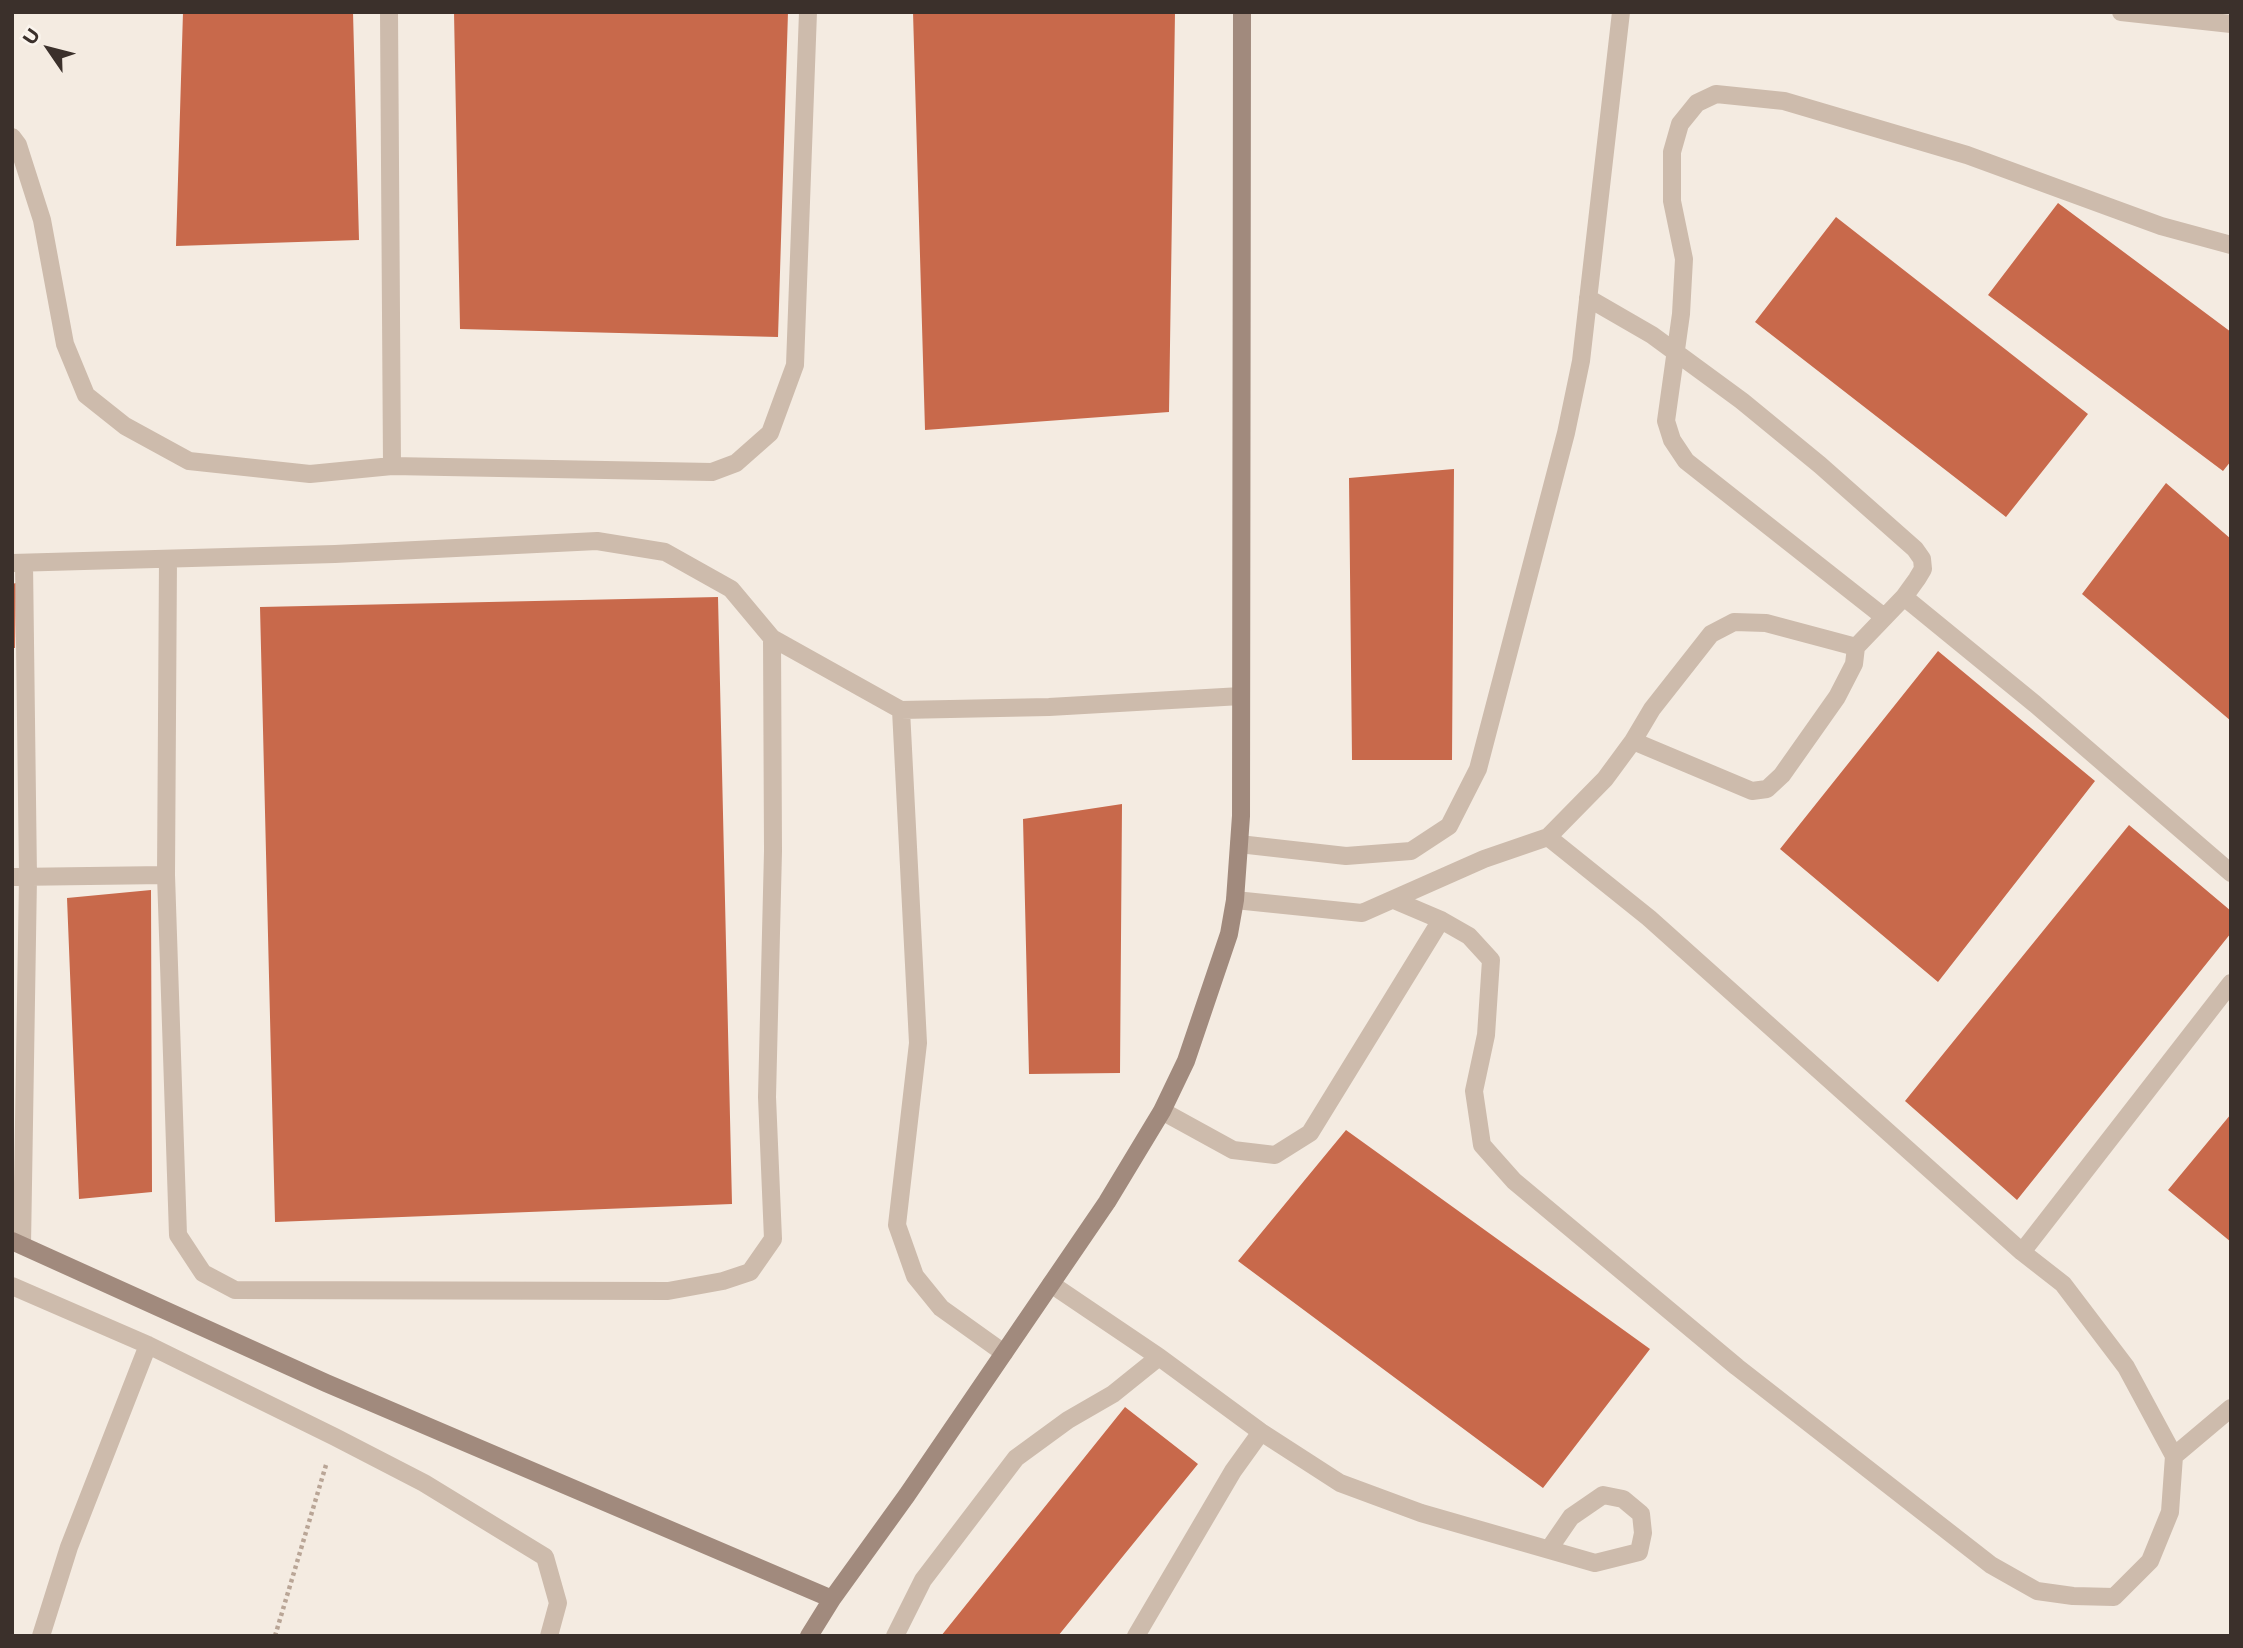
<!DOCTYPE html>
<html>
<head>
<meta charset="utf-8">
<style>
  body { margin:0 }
  #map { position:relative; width:2243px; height:1648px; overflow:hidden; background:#f4ebe1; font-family:Montserrat,sans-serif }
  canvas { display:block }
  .frame { position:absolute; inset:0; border:14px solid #3b302b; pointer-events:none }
  .north { position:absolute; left:14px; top:14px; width:70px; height:70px; -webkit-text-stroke:5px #fbf5ee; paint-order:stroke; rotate:305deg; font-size:19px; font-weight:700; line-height:28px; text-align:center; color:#3b302b }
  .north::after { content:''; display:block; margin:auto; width:24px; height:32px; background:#3b302b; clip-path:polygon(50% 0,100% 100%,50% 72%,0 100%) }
</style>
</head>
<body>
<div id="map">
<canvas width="2243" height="1648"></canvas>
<div class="frame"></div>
<div class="north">U</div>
</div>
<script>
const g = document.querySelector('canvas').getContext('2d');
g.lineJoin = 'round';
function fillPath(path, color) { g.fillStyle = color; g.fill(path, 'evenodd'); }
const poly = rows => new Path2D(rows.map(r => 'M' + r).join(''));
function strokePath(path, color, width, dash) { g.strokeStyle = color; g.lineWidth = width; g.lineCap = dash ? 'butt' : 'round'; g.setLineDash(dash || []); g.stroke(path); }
fillPath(poly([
  [183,12,353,12,359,240,176,246],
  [454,12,788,12,778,337,460,329],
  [913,12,1175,12,1169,412,925,430],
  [2058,203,2231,332,2231,461,2223,471,1988,295],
  [1836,217,2088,414,2006,517,1755,322],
  [1454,469,1452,760,1352,760,1349,478],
  [2166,483,2231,539,2231,721,2082,594],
  [16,583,15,648,12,648,12,584],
  [718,597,732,1204,275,1222,260,607],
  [1938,651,2095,781,1938,982,1780,849],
  [1122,804,1120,1073,1029,1074,1023,819],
  [2129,825,2231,911,2231,933,2017,1200,1905,1101],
  [151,890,152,1192,79,1199,67,898],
  [2231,1114,2231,1242,2168,1190],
  [1346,1130,1650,1349,1543,1488,1238,1261],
  [1125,1407,1198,1464,1058,1636,941,1636]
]), '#c8694b');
strokePath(poly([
  [275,1636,326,1465]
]), '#b9a596', 4.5, [3.5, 3.5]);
strokePath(poly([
  [389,12,392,466],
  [2121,12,2231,24],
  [12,137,18,145,42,220,65,344,86,395,125,426,189,461,310,474,392,466,712,472,736,463,770,433,795,365,808,12],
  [168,559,166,875,178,1235,203,1273,235,1290,668,1291,723,1281,750,1272,773,1239,767,1097,773,851,772,638],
  [12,563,335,554,597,541,665,552,731,589,772,638,901,710,1049,707,1241,696],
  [1904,597,2035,704,2231,873],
  [1884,617,1686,461,1672,440,1666,421,1681,314,1684,259,1672,201,1672,152,1680,124,1697,103,1716,94,1784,101,1967,155,2161,226,2231,245],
  [901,710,918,1043,897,1225,915,1276,941,1308,1004,1353],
  [1633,741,1652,709,1711,634,1734,622,1766,623,1856,647],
  [1239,844,1346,856,1411,851,1449,826,1478,769,1566,433,1581,361,1621,12],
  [12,877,166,875],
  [1235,900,1362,913,1484,859,1548,837,1605,779,1633,741,1752,791,1767,789,1782,775,1837,697,1854,664,1856,647,1904,597,1917,579,1923,569,1922,559,1915,549,1820,465,1742,401,1652,335,1588,298],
  [1394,900,1441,920,1469,936,1491,960,1486,1035,1474,1091,1482,1145,1514,1181,1737,1367,1991,1565,2037,1591,2073,1596,2114,1597,2150,1561,2170,1512,2174,1456,2126,1367,2063,1284,2022,1252,1649,918,1548,837],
  [1162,1111,1233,1150,1275,1155,1310,1133,1441,920],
  [22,1245,28,877,24,563],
  [2022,1252,2231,983],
  [1051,1284,1159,1357,1261,1432,1340,1483,1421,1513,1595,1563,1639,1552,1643,1533,1641,1514,1623,1499,1603,1495,1571,1517,1549,1549],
  [2174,1456,2231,1408],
  [895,1636,923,1580,1016,1458,1068,1420,1113,1394,1159,1357],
  [1136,1636,1233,1471,1261,1432]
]), '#cdbbac', 18);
strokePath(poly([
  [12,1286,148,1345,335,1437,424,1483,545,1557,558,1603,549,1636],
  [41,1636,69,1547,148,1345]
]), '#cdbbac', 18);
strokePath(poly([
  [12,1241,326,1383,832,1599],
  [809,1636,832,1599,907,1495,1107,1202,1162,1111,1186,1061,1229,934,1235,900,1241,816,1242,12]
]), '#a18a7d', 18);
</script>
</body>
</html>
